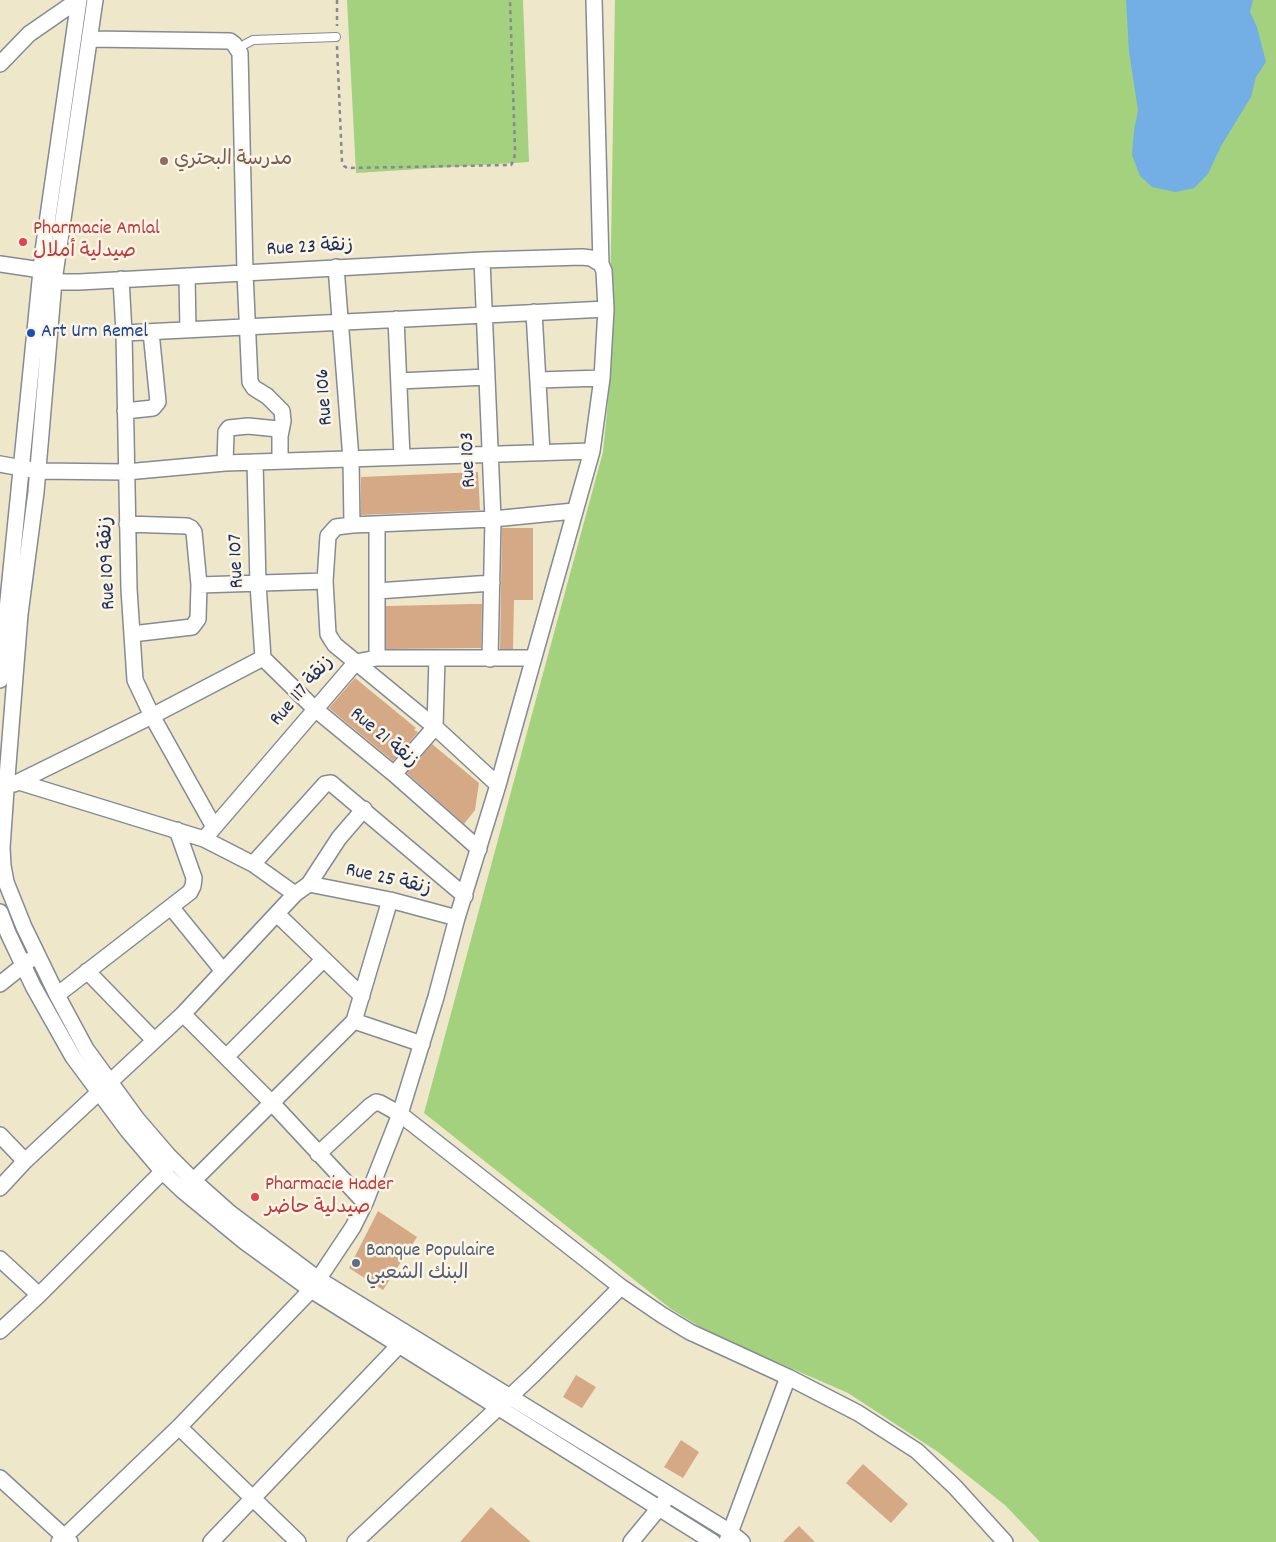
<!DOCTYPE html>
<html>
<head>
<meta charset="utf-8">
<style>
  body { margin:0 }
  canvas { display:block; background:#efe7c9 }
</style>
</head>
<body>
<canvas width="1276" height="1542"></canvas>
<script>
const g = document.querySelector('canvas').getContext('2d');
g.lineJoin = 'round';
function fillPath(path, color) { g.fillStyle = color; g.fill(path, 'evenodd'); }
const poly = rows => new Path2D(rows.map(r => 'M' + r).join(''));
function strokePath(path, color, width, dash) { g.strokeStyle = color; g.lineWidth = width; g.lineCap = dash ? 'butt' : 'round'; g.setLineDash(dash || []); g.stroke(path); }
function label(font, color, halo, rows, align = 'center') {
  g.font = font + ' Dekko,"Playpen Sans Arabic",sans-serif'; g.lineWidth = 5; g.setLineDash([]); g.textBaseline = 'middle'; g.strokeStyle = halo; g.fillStyle = color; for (const [text, x, y, turn = 0] of rows) {
    g.save(); g.translate(x, y); g.rotate((+turn || 0) * Math.PI / 180); g.textAlign = isNaN(turn) ? turn : align; if (halo) g.strokeText(text, 0, 0); g.fillText(text, 0, 0); g.restore();
  }
}
fillPath(poly([
  [347,0,523,0,529,162,356,173],
  [615,0,1276,0,1276,1542,1040,1542,1006,1506,938,1452,848,1393,710,1333,671,1309,424,1113,603,452,610,381,609,366]
]), '#a4d17e');
fillPath(poly([
  [1126,0,1253,0,1250,12,1257,27,1266,62,1256,77,1251,97,1221,146,1208,174,1194,188,1175,192,1152,187,1140,176,1132,155,1134,130,1138,110,1129,52]
]), '#73afe5');
fillPath(poly([
  [478,472,480,510,361,515,361,477],
  [502,528,533,528,533,600,514,600,513,649,500,649],
  [473,604,482,604,481,648,386,649,386,606],
  [355,678,416,728,414,730,418,732,393,761,329,708],
  [432,744,479,783,475,810,464,824,407,773],
  [378,1211,417,1237,383,1290,349,1268],
  [576,1375,596,1387,582,1408,563,1397],
  [681,1440,699,1452,683,1478,664,1467],
  [863,1464,908,1504,891,1523,846,1483],
  [491,1507,531,1542,460,1542],
  [799,1526,815,1542,783,1542]
]), '#d6a986');
const service = poly([
  [238,48,253,40,336,37]
]);
const minor = poly([
  [95,0,54,281,36,492,20,614,6,790,2,848,3,866,6,882,24,927,57,995,86,1049,110,1082,137,1119,168,1155,193,1180,230,1213,318,1279,730,1532,742,1542],
  [594,0,601,264],
  [90,39,230,41,234,44,240,53,245,273,250,382,254,388,267,396,282,411,283,421,280,436],
  [0,64,29,34,78,0],
  [482,260,493,519,490,659],
  [0,264,41,270],
  [336,267,351,459,352,525],
  [187,276,188,330],
  [121,279,124,333,129,589,135,680,152,716,214,827],
  [40,282,79,282,482,260,582,257,591,258,601,264,604,271,606,309,602,378,592,451,498,785,457,918,436,997,400,1114,365,1203,353,1227,311,1290,179,1427,59,1542],
  [534,312,542,453],
  [396,319,402,457],
  [124,333,606,309],
  [538,380,602,378],
  [399,381,487,377],
  [125,411,153,408,158,402,151,332],
  [255,462,258,584,263,658],
  [225,463,226,432,229,428,248,426,278,429,280,436,280,461],
  [0,464,38,471,126,472,225,463,592,451],
  [127,524,187,526,191,528,194,532,199,585,198,619,192,627,132,634],
  [377,524,377,658],
  [199,585,325,581],
  [377,591,492,583],
  [263,658,315,709,394,774,479,849],
  [0,680,43,251,79,0],
  [394,774,435,727,437,658],
  [19,782,204,839,253,864,295,894],
  [14,784,152,716,263,658],
  [498,785,435,727,335,645,331,639,328,634,325,581,328,536,336,527,352,525,493,519,574,511],
  [204,839,356,662,377,658,533,658],
  [253,864,325,784,331,783,465,896],
  [309,884,390,900,457,918],
  [171,907,223,971],
  [0,912,8,933,33,986,73,1057,128,1131,162,1171,183,1191,245,1242,311,1290,713,1542],
  [277,914,362,996],
  [87,971,154,1040],
  [0,984,30,960],
  [57,995,190,892,193,886,194,878,177,830],
  [183,1014,272,1103,365,1203],
  [354,1021,390,900],
  [226,1057,324,959],
  [0,1135,25,1161],
  [318,1154,370,1106,376,1102,380,1103,400,1114,621,1287,662,1315,690,1332,788,1377,858,1413,917,1451,955,1487,1005,1542],
  [0,1188,25,1161,183,1014,295,894,309,884,339,838,364,809],
  [186,1188,354,1021,422,1044],
  [0,1259,39,1295],
  [0,1331,39,1295,169,1165],
  [179,1427,298,1542],
  [0,1478,70,1542],
  [727,1541,788,1377],
  [211,1542,405,1339],
  [355,1542,533,1375,621,1287],
  [631,1542,664,1502]
]);
strokePath(service, '#858b94', 10);
strokePath(minor, '#858b94', 18);
strokePath(poly([
  [337,0,337,26],
  [337,46,342,162,344,166,347,168,511,165,514,160,515,150,510,0]
]), '#858b94', 2.5, [4, 4]);
strokePath(service, '#fff', 8);
strokePath(minor, '#fff', 15);
for (const [x, y, r, color] of [
  [164,161,5,"#8d6e63"],
  [23,242,5,"#e0444e"],
  [31,333,5,"#1a4fb4"],
  [255,1197,5,"#e0444e"],
  [356,1263,5,"#5c6f8a"]
]) { const dot = new Path2D(); dot.arc(x, y, r, 0, 2 * Math.PI); g.fillStyle = color; g.fill(dot); strokePath(dot, '#fcf5e5', 2); }
label('20px', '#785e54', '#fcf5e5', [
  ["مدرسة البحتري",174,161]
], 'left');
label('20px', '#be3a42', '#fcf5e5', [
  ["Pharmacie Amlal",33,230],
  ["صيدلية أملال",33,253],
  ["Pharmacie Hader",265,1186],
  ["صيدلية حاضر",265,1209]
], 'left');
label('20px', '#1b2f5e', '#fcf5e5', [
  ["Rue 23 زنقة",310,249,-3],
  ["Rue 106",326,397,-94],
  ["Rue 103",470,460,-92],
  ["Rue 107",238,561,-92],
  ["Rue 109 زنقة",109,563,-92],
  ["Rue 117 زنقة",303,692,-49],
  ["Rue 21 زنقة",383,739,40],
  ["Rue 25 زنقة",388,881,13]
]);
label('20px', '#164399', '#fcf5e5', [
  ["Art Urn Remel",41,333]
], 'left');
label('20px', '#4e5e75', '#fcf5e5', [
  ["Banque Populaire",366,1252],
  ["البنك الشعبي",366,1275]
], 'left');
</script>
</body>
</html>
